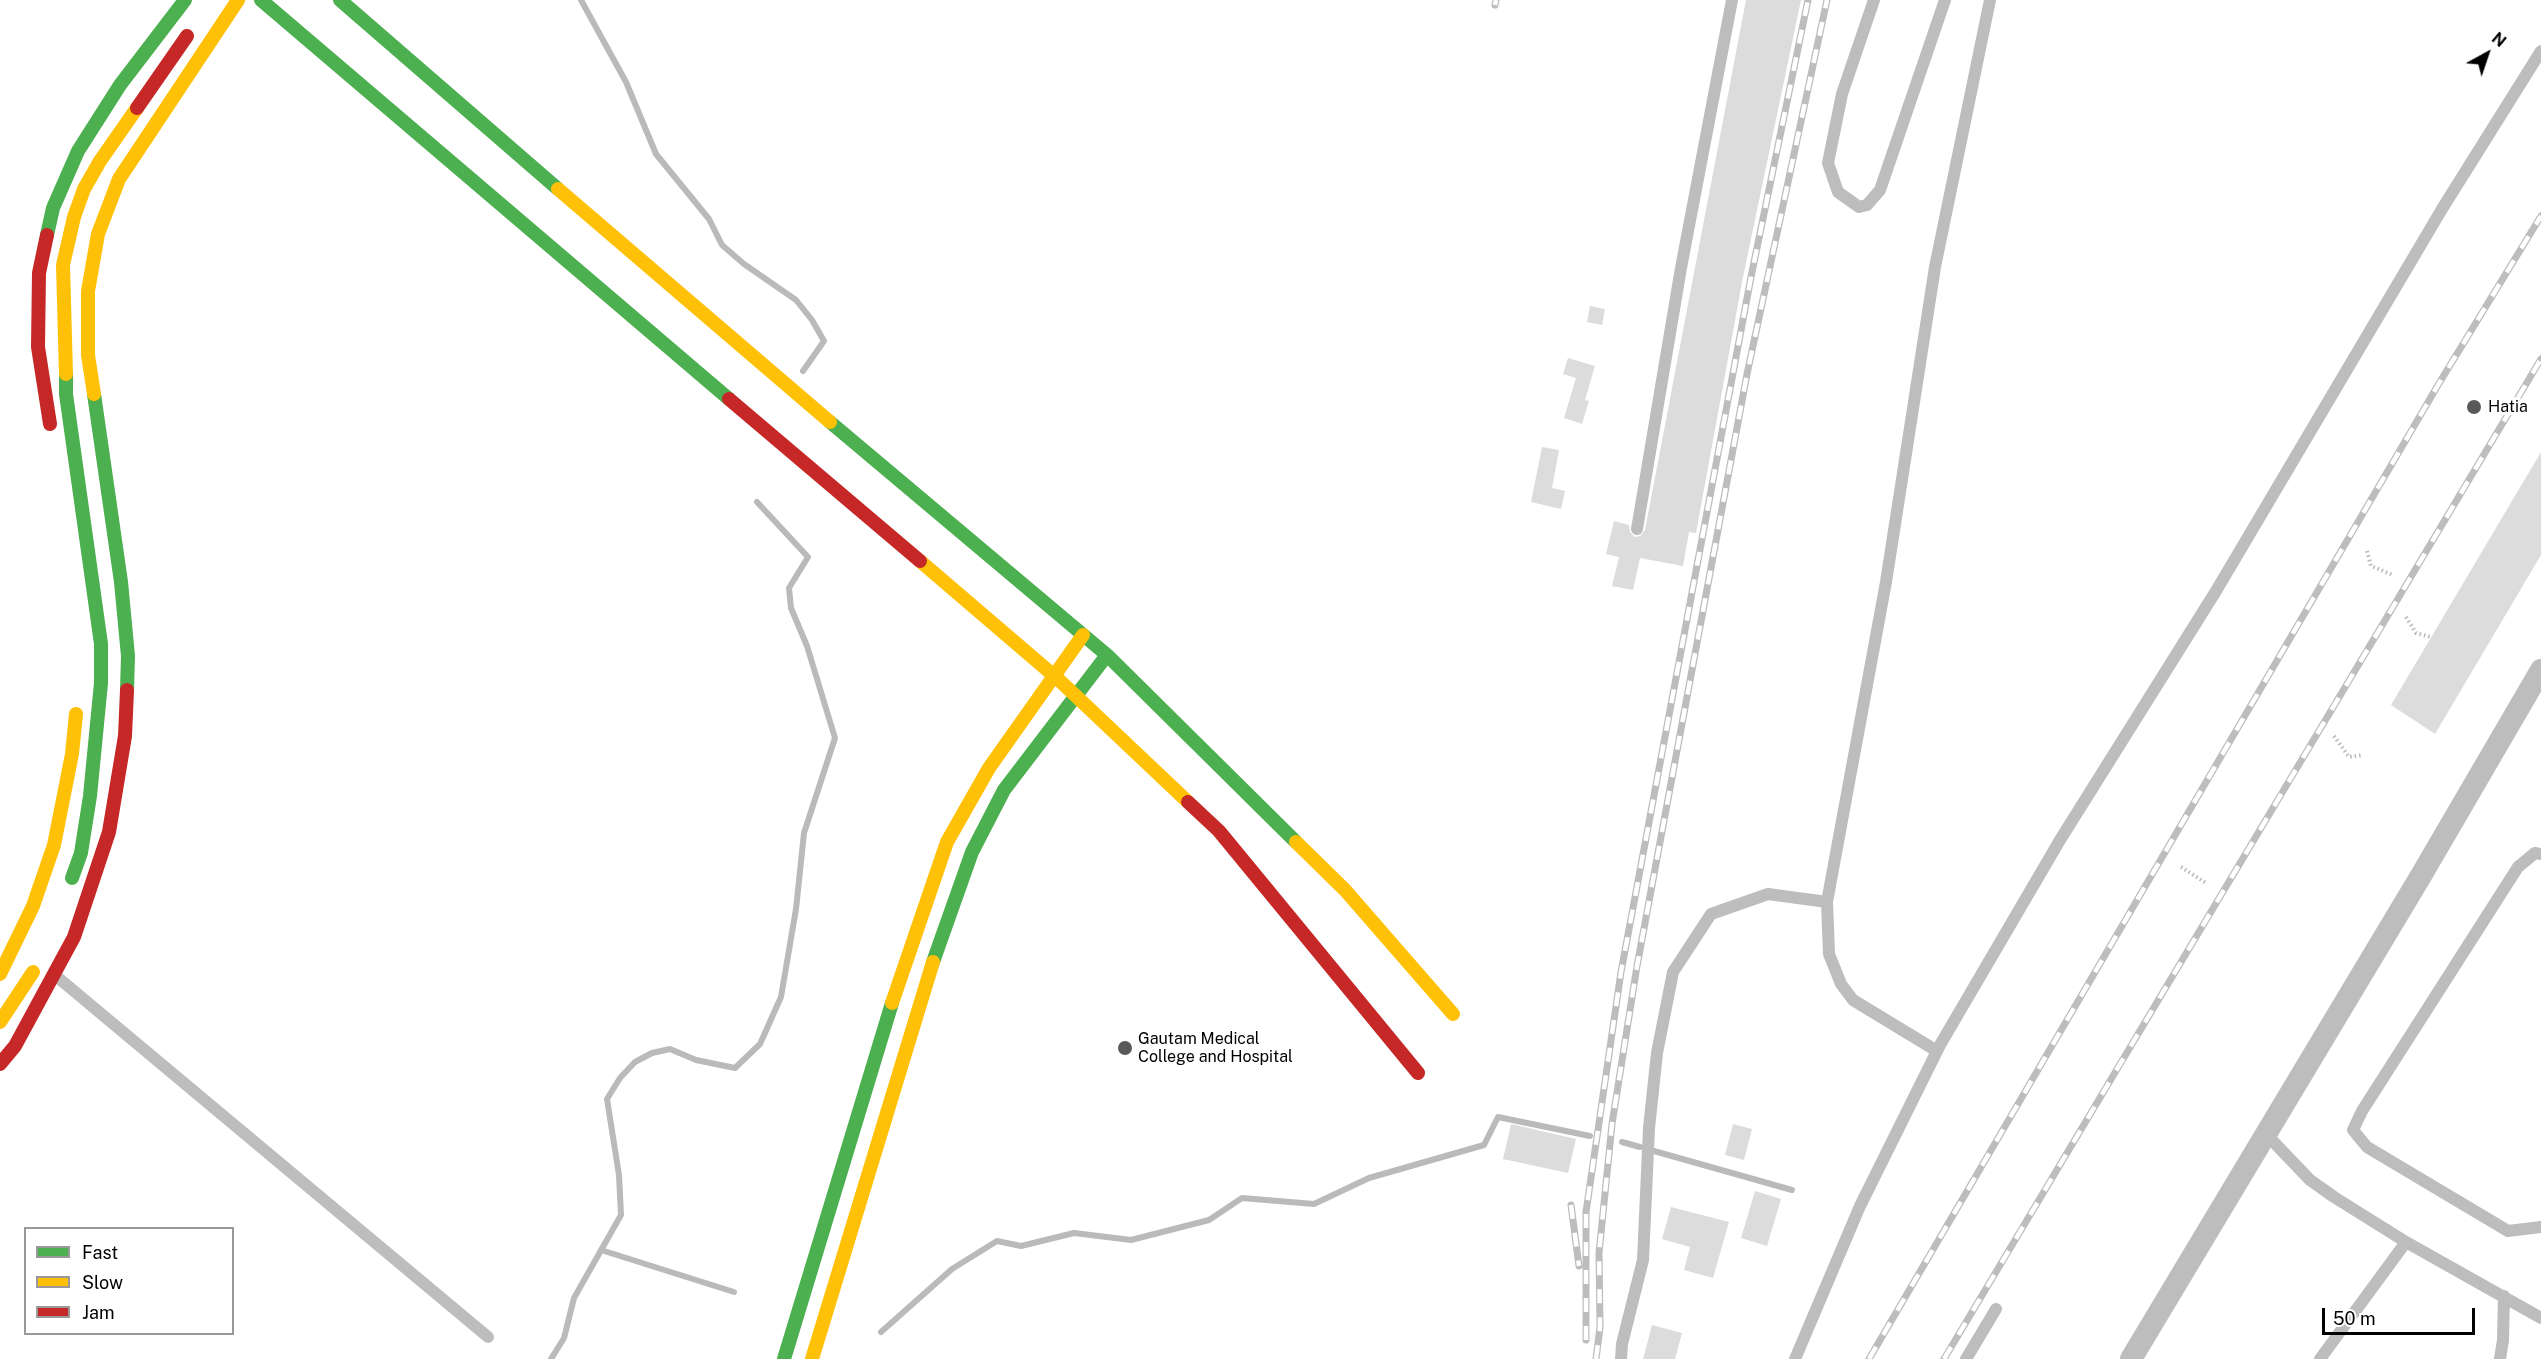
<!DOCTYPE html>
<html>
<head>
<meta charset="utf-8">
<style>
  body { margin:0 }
  #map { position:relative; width:2541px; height:1359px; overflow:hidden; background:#fff; font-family:"Public Sans",sans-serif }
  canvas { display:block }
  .legend { position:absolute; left:24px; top:1227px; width:210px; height:108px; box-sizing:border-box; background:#fff; border:2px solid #999; margin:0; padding:8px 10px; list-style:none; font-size:18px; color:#000 }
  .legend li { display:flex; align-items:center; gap:12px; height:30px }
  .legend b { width:30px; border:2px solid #999 }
  .north { position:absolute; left:2457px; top:24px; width:60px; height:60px; -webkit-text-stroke:4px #fff; paint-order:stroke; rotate:40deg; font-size:16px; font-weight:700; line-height:24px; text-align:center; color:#000 }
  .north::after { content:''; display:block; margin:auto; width:21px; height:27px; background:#000; clip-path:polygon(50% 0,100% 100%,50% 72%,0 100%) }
  .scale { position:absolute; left:2322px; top:1308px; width:153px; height:27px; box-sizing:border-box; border:3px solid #000; border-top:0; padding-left:8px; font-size:18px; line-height:21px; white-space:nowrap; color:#000; -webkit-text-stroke:4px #fff; paint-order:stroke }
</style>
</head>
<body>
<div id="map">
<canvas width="2541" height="1359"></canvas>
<ul class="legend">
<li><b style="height:8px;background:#4caf50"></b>Fast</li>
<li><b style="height:8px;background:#ffc107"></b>Slow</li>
<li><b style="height:8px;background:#c62828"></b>Jam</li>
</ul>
<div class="north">N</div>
<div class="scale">50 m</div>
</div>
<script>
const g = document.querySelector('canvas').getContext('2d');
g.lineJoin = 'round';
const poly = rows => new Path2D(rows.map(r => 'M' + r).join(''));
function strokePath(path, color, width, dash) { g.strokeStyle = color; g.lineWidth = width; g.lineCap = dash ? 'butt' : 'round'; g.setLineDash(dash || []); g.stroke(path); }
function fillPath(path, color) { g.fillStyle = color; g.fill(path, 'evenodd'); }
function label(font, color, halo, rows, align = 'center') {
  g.font = font + ' "Public Sans",sans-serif'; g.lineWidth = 6; g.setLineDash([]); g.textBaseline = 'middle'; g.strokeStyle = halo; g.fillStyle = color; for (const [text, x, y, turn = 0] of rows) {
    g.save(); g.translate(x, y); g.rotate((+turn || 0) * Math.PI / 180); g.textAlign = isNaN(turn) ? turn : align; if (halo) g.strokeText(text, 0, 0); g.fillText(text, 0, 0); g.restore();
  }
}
strokePath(poly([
  [581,0,626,82,656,154,709,219,722,245,744,264,796,300,812,320,824,341,803,371],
  [1622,1142,1640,1147],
  [1654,1151,1792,1190],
  [601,1250,734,1292],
  [881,1332,952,1269,997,1241,1021,1246,1074,1233,1131,1240,1209,1220,1242,1198,1314,1204,1369,1178,1484,1145,1498,1117,1590,1136],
  [551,1359,564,1338,574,1298,621,1215,619,1175,607,1099,620,1078,635,1062,652,1053,670,1049,696,1060,735,1068,760,1044,781,997,796,909,804,833,835,738,807,646,791,608,789,588,808,557,757,502]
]), '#bababa', 6);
fillPath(poly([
  [1746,0,1801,0,1743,277,1696,533,1689,532,1683,566,1640,558,1633,590,1612,586,1619,557,1606,554,1614,521,1629,525,1630,532,1635,537,1640,536,1645,530],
  [1590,306,1605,309,1602,325,1587,322],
  [1568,358,1595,366,1585,400,1589,401,1582,424,1564,418,1576,378,1563,374],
  [1542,447,1559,450,1552,488,1565,491,1561,509,1531,502],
  [2541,452,2541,555,2435,734,2391,705],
  [1511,1124,1576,1139,1568,1173,1503,1159],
  [1733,1124,1752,1129,1744,1160,1725,1155],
  [1755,1191,1781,1199,1767,1246,1741,1238],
  [1671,1207,1729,1222,1713,1278,1684,1270,1690,1247,1662,1239],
  [1652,1325,1682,1333,1675,1359,1643,1359]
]), '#dcdcdc');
strokePath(poly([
  [2367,551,2371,566,2393,575],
  [2406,617,2416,633,2431,637],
  [2334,736,2349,757,2362,755],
  [2181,867,2206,883]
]), '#b8b8b8', 4, [1.5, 3]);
strokePath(poly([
  [1874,0,1842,94,1828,163,1838,192,1859,207,1867,205,1880,190,1945,0],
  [1637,529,1681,268,1732,0],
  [2541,854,2535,853,2518,867,2362,1111,2353,1130,2367,1147,2508,1231,2541,1227],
  [56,976,488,1337],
  [1937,1051,1853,1000,1841,984,1829,954,1827,902,1886,582,1935,267,1990,0],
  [2265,1133,2310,1180,2334,1197,2406,1242,2541,1318],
  [1621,1359,1622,1344,1643,1260,1649,1128,1657,1053,1673,972,1711,914,1768,894,1827,902],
  [1795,1359,1860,1206,1940,1045,2060,840,2216,591,2442,209,2541,51],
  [1966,1359,1996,1309],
  [2320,1359,2406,1242],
  [2500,1359,2503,1340,2504,1296]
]), '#bdbdbd', 12);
strokePath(poly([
  [2131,1359,2422,874,2541,670]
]), '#bdbdbd', 22);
strokePath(poly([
  [261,0,729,399],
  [340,0,558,189],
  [47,235,53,208,78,151,120,85,185,0],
  [66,374,66,394,101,644,101,683,90,796,81,853,72,878],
  [94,394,121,582,128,656,127,690],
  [830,422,1107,655,1296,842],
  [933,962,972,852,1004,790,1107,655],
  [784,1359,892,1003]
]), '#4caf50', 14);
strokePath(poly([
  [558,189,830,422],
  [66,374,63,265,74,217,84,189,100,161,137,108],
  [94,394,88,355,88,291,98,234,119,179,238,0],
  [920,561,1059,680,1188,802],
  [1296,842,1345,890,1453,1014],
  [0,974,33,906,54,845,72,754,76,714],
  [892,1003,947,842,989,768,1083,635],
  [0,1022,33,972],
  [812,1359,933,962]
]), '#ffc107', 14);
strokePath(poly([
  [137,108,187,36],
  [47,235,39,273,38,347,50,424],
  [729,399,920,561],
  [1188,802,1219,831,1418,1073],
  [0,1064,15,1046,74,937,109,832,125,736,127,690]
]), '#c62828', 14);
const rail = poly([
  [1495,5,1496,0],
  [1571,1205,1579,1266],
  [1586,1340,1586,1212,1621,972,1751,277,1808,0],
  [1596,1359,1600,1327,1599,1253,1612,1124,1637,966,1747,374,1827,0],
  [1869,1359,2438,385,2541,216],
  [1944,1359,2541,359]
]);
strokePath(rail, '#bdbdbd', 7);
strokePath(rail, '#fff', 4.5, [14]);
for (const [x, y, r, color] of [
  [2474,407,8,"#595959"],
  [1125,1048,8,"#595959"]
]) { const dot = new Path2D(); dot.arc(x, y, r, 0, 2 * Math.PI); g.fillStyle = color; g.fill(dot); strokePath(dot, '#fff', 2); }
label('16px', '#000', '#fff', [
  ["Hatia",2488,407],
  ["Gautam Medical",1138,1039],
  ["College and Hospital",1138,1057]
], 'left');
</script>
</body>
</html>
